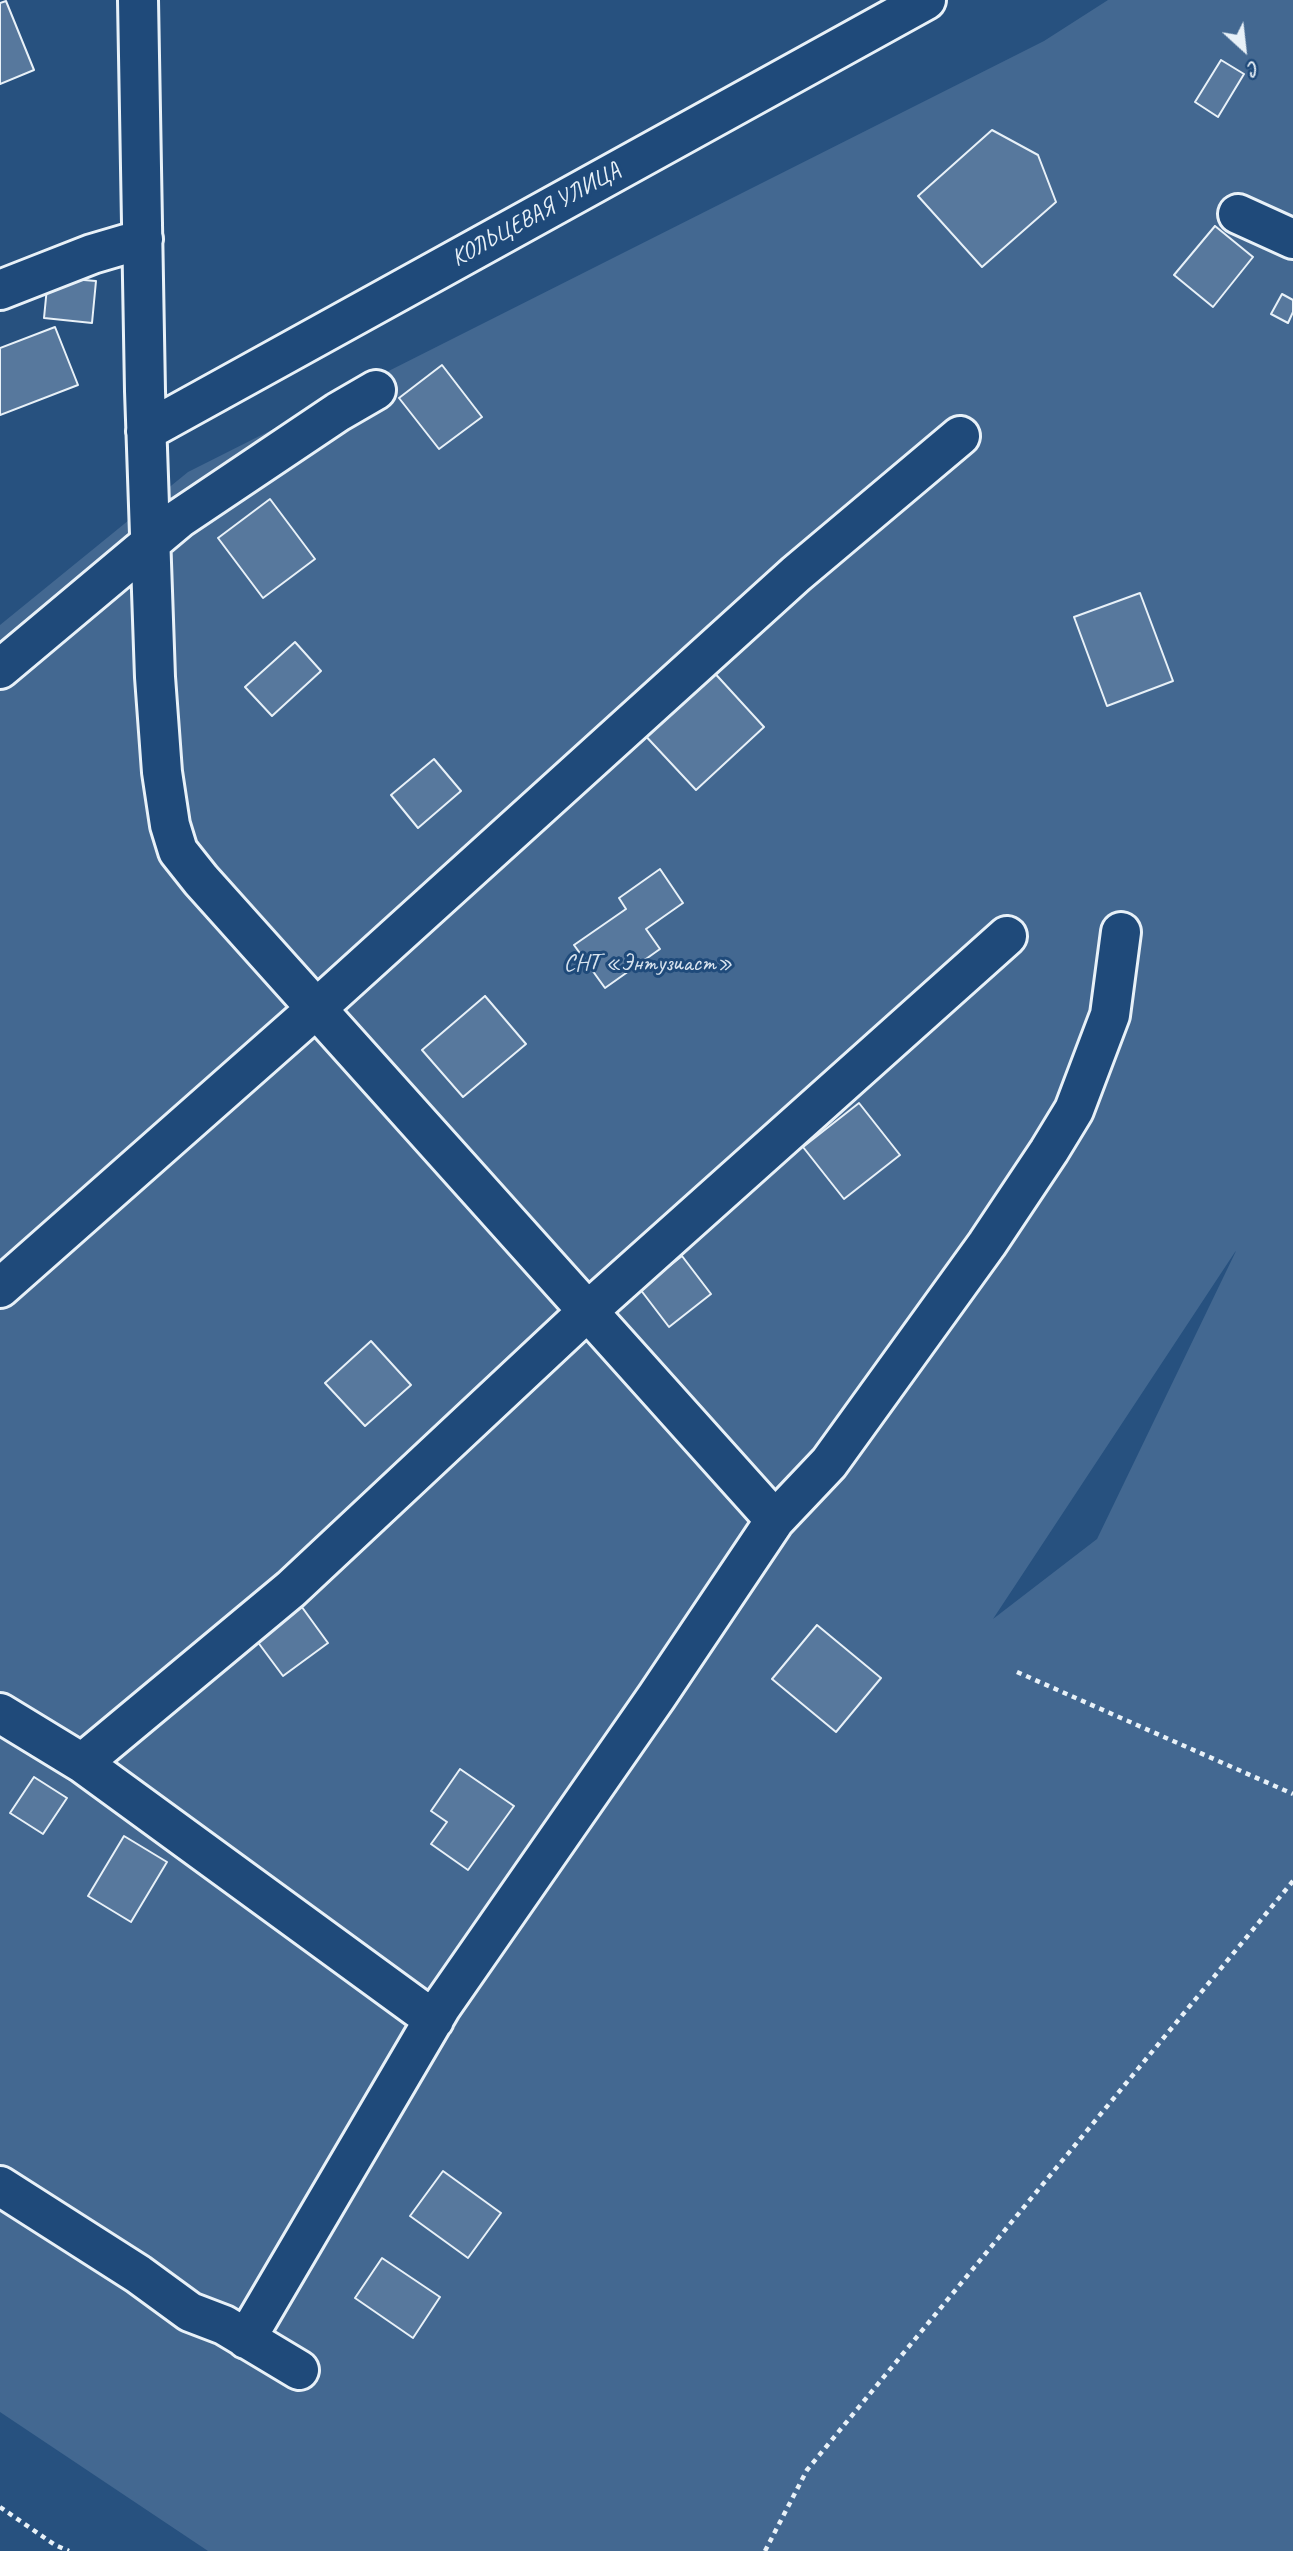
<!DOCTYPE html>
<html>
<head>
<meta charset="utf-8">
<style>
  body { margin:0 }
  #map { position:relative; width:1293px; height:2551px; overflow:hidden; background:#27517f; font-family:Caveat,sans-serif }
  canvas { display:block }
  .north { position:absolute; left:1209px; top:14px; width:70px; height:70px; -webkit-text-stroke:5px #1f4a7a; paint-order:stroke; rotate:153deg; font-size:19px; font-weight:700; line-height:28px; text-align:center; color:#e8f1f8 }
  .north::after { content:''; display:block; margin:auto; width:24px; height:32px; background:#e8f1f8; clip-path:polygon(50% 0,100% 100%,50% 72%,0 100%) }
</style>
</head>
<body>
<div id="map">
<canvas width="1293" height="2551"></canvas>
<div class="north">С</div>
</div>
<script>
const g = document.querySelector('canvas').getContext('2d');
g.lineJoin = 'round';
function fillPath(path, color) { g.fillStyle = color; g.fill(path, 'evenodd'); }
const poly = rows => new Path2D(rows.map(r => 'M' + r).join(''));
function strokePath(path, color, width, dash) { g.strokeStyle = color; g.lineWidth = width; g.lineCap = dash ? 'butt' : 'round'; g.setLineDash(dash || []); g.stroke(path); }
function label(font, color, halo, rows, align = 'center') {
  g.font = font + ' Caveat,sans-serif'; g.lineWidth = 6; g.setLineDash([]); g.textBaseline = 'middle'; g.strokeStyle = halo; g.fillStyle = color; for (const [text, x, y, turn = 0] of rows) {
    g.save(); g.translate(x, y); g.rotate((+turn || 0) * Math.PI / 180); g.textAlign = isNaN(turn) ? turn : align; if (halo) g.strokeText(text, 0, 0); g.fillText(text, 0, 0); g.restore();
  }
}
fillPath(poly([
  [1108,0,1293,0,1293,2551,208,2551,0,2412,0,625,188,472,1044,41],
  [1236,1251,1097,1539,993,1619,1235,1252]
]), '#436891');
const building = poly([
  [6,1,34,70,0,84,0,3,6,1],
  [1221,60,1244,74,1218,117,1195,102,1221,60],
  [992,130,1038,155,1056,202,982,267,918,196,992,130],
  [1215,226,1253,257,1213,307,1174,275,1215,226],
  [48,277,96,281,92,323,44,318,48,277],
  [1282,294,1293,300,1293,312,1288,323,1271,314,1282,294],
  [55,327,78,385,0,415,0,348,55,327],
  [442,365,482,417,439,449,399,398,442,365],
  [270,499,315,559,263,598,218,538,270,499],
  [1140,593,1173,681,1107,706,1074,617,1140,593],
  [295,642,321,671,272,716,245,687,295,642],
  [710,668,764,727,696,790,641,731,710,668],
  [434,759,461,791,418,828,391,795,434,759],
  [660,869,683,903,646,929,660,949,605,988,574,945,626,909,619,898,660,869],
  [485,996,526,1044,463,1097,422,1050,485,996],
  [859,1103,900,1155,844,1199,803,1147,859,1103],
  [682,1256,711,1294,669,1327,640,1289,682,1256],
  [371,1341,411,1385,365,1426,325,1383,371,1341],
  [299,1603,328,1643,283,1676,254,1637,299,1603],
  [817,1625,881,1678,836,1732,772,1679,817,1625],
  [460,1769,514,1806,468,1870,431,1844,447,1822,431,1811,460,1769],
  [34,1777,67,1798,43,1834,10,1813,34,1777],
  [124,1836,167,1862,131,1922,88,1896,124,1836],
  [443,2171,501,2213,468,2258,410,2216,443,2171],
  [382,2258,440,2297,413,2338,355,2298,382,2258]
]);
fillPath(building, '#57789d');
strokePath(building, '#e8f1f8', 2);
const minor = poly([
  [138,0,145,391,155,677,162,772,170,825,178,851,201,880,775,1520],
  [1238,214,1293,239],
  [0,290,92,254,143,239],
  [146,431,926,0],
  [0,669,180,518,338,412,376,390],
  [0,1288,317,1008,796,574,960,436],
  [0,1713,82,1763,434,2020],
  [82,1763,291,1589,589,1310,1007,936],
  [0,2186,138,2274,190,2312,224,2325,299,2370],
  [246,2339,441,2007,657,1696,775,1520,829,1463,987,1244,1049,1151,1074,1110,1110,1015,1121,932]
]);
strokePath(minor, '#e8f1f8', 44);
strokePath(poly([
  [1017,1672,1293,1794],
  [0,2507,55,2545,69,2551],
  [765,2551,807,2470,1293,1881]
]), '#e8f1f8', 4.5, [5, 5]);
strokePath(minor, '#1f4a7a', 38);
label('24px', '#e8f1f8', '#1f4a7a', [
  ["КОЛЬЦЕВАЯ УЛИЦА",536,215,-29]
]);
label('24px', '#d8e3ee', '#1f4a7a', [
  ["СНТ «Энтузиаст»",648,964]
]);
</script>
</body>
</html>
